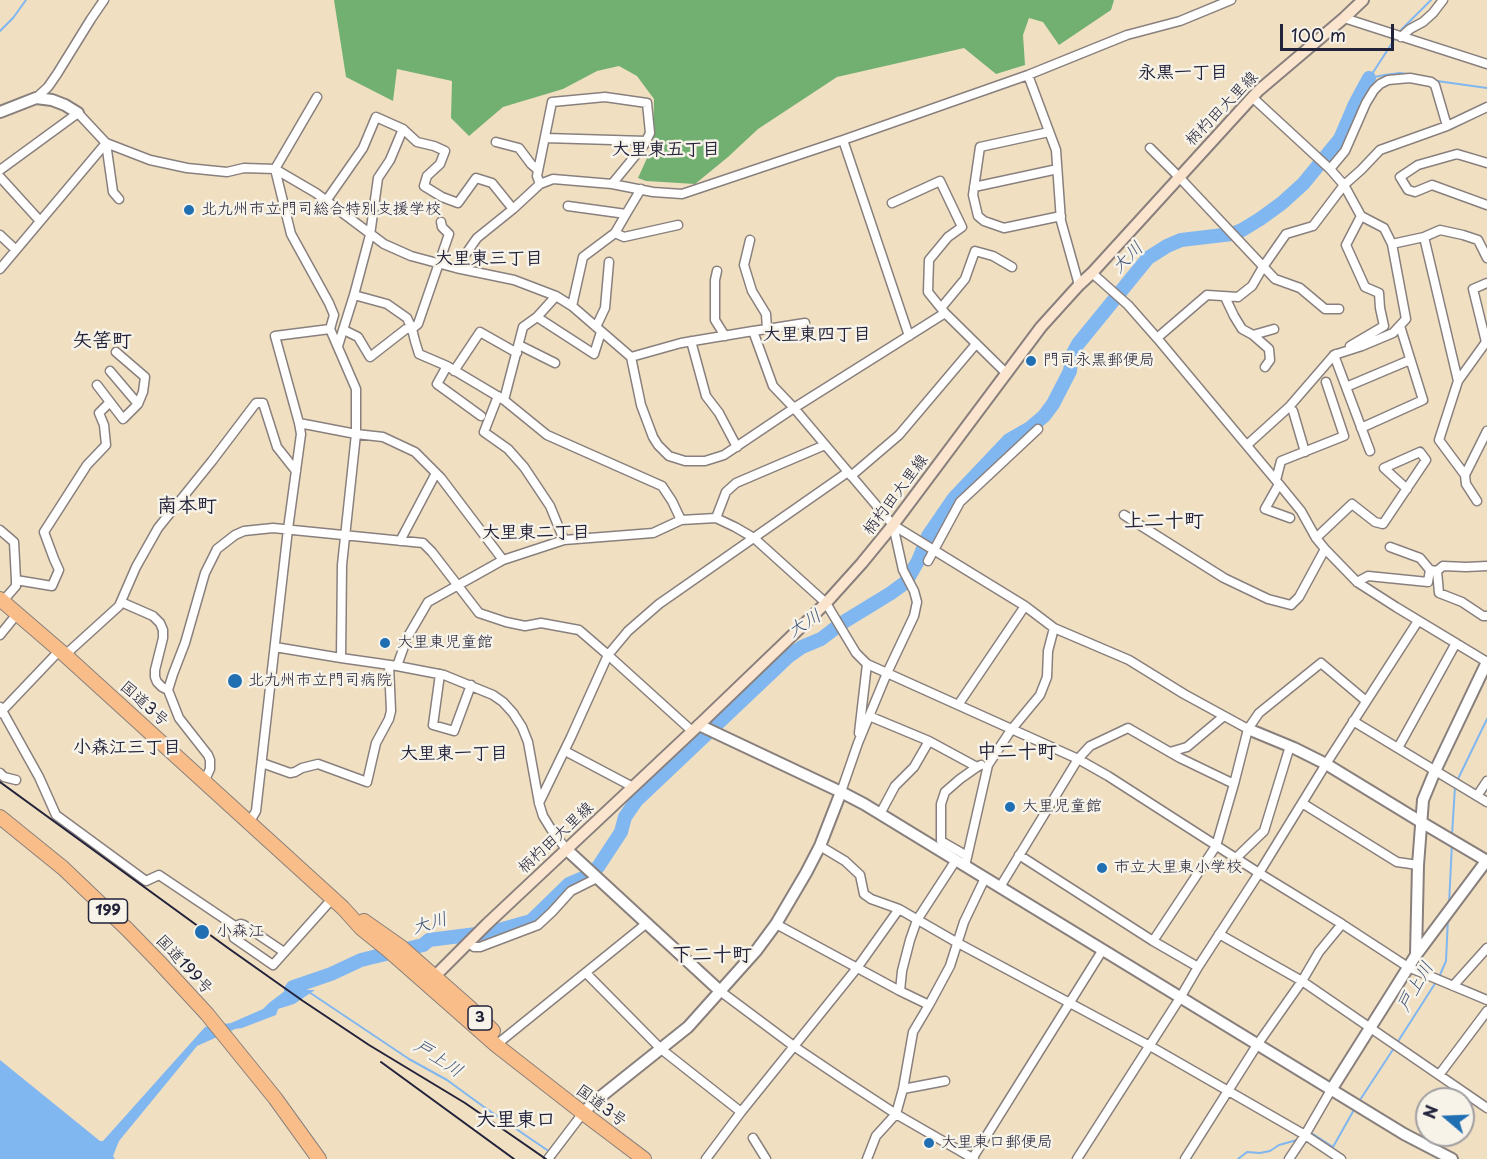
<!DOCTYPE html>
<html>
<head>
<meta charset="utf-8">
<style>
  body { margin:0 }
  #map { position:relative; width:1487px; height:1159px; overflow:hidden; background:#f0dfc1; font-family:"Playpen Sans",sans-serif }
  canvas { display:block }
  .north { position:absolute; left:1415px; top:1087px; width:60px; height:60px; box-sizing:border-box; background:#f7f3e8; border:2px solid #a29fa3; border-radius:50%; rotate:289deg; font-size:16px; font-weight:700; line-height:24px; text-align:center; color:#22223b }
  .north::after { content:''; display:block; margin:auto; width:21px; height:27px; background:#1f6fb2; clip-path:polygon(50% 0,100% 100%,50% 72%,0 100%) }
  .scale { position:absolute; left:1280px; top:24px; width:114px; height:27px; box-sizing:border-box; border:3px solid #22223b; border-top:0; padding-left:8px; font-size:18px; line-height:21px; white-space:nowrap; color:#22223b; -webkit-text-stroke:4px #f7f3e8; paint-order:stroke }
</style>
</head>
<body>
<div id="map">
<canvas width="1487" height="1159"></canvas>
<div class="north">N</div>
<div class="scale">100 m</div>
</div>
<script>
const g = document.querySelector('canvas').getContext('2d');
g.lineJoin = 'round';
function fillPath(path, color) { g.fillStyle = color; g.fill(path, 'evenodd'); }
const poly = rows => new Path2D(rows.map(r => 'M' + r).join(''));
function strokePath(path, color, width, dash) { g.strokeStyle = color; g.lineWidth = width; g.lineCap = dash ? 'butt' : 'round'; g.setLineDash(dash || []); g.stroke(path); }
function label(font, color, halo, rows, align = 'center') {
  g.font = font + ' "Playpen Sans","Klee One",sans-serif'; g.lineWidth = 5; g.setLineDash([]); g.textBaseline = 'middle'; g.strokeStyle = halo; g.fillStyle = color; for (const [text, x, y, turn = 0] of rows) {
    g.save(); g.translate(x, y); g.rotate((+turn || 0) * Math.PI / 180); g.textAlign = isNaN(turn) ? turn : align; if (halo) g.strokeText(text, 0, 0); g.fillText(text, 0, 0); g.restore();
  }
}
fillPath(poly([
  [334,0,1114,0,1111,10,1059,45,1043,22,1029,18,1023,35,1025,65,996,74,964,48,837,77,758,129,728,157,695,184,646,181,638,178,653,145,654,99,637,76,619,66,597,71,563,89,503,107,469,136,451,118,452,81,397,69,393,101,346,77]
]), '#72b071');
fillPath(poly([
  [322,970,304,984,301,990,315,990,294,1004,278,1009,276,1015,242,1028,235,1029,197,1046,119,1141,113,1156,115,1159,0,1159,0,1060,100,1141,103,1141,205,1027,231,1023,263,1009,269,1003,294,984]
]), '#80b7f0');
strokePath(poly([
  [0,31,13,18,26,0],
  [1399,32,1431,0],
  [1370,77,1396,37],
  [1369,78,1385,75,1400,73,1408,74],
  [1437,81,1487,88],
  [1457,781,1487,719],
  [1452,835,1455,787],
  [1449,904,1452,843],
  [1439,977,1446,961,1448,918],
  [300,986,409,1059,447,1080,484,1107,550,1152],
  [1397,1043,1436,982],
  [1358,1103,1394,1048],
  [1311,1135,1313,1134,1333,1147,1355,1108],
  [1238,1159,1247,1152,1260,1153,1270,1151,1279,1145,1297,1140]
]), '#80b7f0', 2);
strokePath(poly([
  [291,990,293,987,331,974,361,960,423,945,429,940,492,932,531,921,569,884,588,876,598,867,621,832,625,817,636,801,789,656,802,647,821,639,842,623,891,593,906,582,918,561,928,536,954,498,1009,440,1030,428,1044,416,1053,404,1070,371,1072,355,1078,344,1148,258,1167,246,1181,240,1232,234,1242,230,1260,219,1282,203,1303,184,1340,139,1355,104,1369,78]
]), '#80b7f0', 14);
const minor = poly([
  [1344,18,1487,64],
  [1401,37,1410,29,1423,22,1433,13,1443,0],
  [1028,75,1056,150,1061,221,1079,285],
  [317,97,275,169,291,234,329,303,334,315,330,329,356,389,356,434,342,565,341,658],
  [1252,97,1330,169,1344,185,1361,216],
  [36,98,48,87,57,74,91,19,104,0],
  [1049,132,980,147,973,195,978,216,984,221,1004,228,1061,216],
  [545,138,646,141],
  [843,140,909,336],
  [496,142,519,148,531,164,538,170],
  [106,143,113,192,119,199],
  [1150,148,1179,177,1275,279,1300,288,1325,309,1339,309],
  [1487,163,1457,154,1418,165,1400,177,1408,190,1415,192,1432,185,1487,205],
  [1330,169,1345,151,1366,103,1374,90,1380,84,1388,80,1410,78,1431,82,1435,85,1447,126],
  [0,170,78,113,106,143,150,160,187,168,227,172,244,168,275,169,316,193,384,244,411,256,456,268,514,280,556,296,572,306,631,357,641,405,653,437,658,445,669,456,685,461,705,461,724,455,794,408,945,313,1007,374],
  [0,177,40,221],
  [540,184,537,176,552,102,605,97,647,103,650,133,644,145,612,184],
  [974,187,1053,170],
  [326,201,363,148,376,117,403,129],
  [892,203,940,181,962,227,948,237,929,260,928,292,945,313],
  [568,206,626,214,641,189],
  [615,233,624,237,678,225],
  [0,235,16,250],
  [1424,237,1440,230,1463,235,1478,240,1487,258],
  [750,240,744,265,752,291,766,314,767,329,753,331],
  [456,268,477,238,513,209,540,184,553,179,612,184,653,192,682,194,843,140,1028,75,1127,35,1180,21,1231,0],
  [0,269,106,143],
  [717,271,715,280,715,320,725,336],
  [1092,273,1128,305,1157,338,1279,484,1301,511,1316,538,1325,549,1357,582,1396,607,1487,662],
  [354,295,370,235,378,178,390,160,403,129,417,142,434,146,445,151,440,164,427,176,424,186,442,197,458,203,476,178,492,183,513,209],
  [1225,297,1234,316,1242,329,1253,335,1274,329],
  [572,306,583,257,615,233,626,214],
  [941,308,965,279,975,251,993,256,1012,267],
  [537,317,594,354,601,332],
  [596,327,605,308,609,262],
  [767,329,805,323],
  [344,330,358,337,370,357,406,329,412,329,418,324,449,234,442,227,441,222],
  [1253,335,1269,349,1270,360,1265,367],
  [1157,338,1207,295,1238,297,1252,286,1263,267,1286,234,1313,226,1344,185,1361,170,1380,150,1447,126,1487,107],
  [691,341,706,396,719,413,737,447],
  [519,345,555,363],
  [338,346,354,295,387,304,407,318,412,329,415,341,419,354,447,366,504,400,547,435,662,486,672,501,681,520],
  [1350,346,1384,326,1380,308,1379,293,1365,287,1346,245,1361,216,1384,228,1392,244],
  [1336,354,1334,355,1370,451],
  [631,357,681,343,753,331,773,386,794,408,893,525,1025,606,1054,628,1129,660,1184,694,1248,729],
  [447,366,437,384,481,416],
  [110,371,138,404,143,392,145,377,116,352],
  [454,371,480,332,517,353],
  [1458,381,1486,342,1473,289,1487,283],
  [97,385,123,419,138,404],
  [1346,387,1410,360],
  [498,396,484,432,508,449,524,467,550,506,564,540],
  [504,400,523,327,537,317,556,296],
  [1293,411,1305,452],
  [299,423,356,434,383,437,415,452,441,478,503,560],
  [1361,428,1423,400,1400,326],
  [1247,445,1289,407,1334,355,1362,346,1393,333,1406,319,1392,244,1424,237,1458,381,1439,440,1465,475,1487,431],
  [1465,475,1466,484,1477,501],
  [851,476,899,435,976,344],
  [1276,480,1281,461,1344,436,1326,382],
  [1279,484,1265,509,1290,518],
  [1124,515,1224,578,1268,599,1291,605,1299,597,1325,549],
  [716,518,726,492,736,483,825,445],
  [0,530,14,542,16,580,16,586,3,601],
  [1316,538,1352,504,1375,522,1383,524,1426,460,1420,452,1384,468,1407,489],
  [400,541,436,473],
  [1390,547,1420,558,1430,570],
  [928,561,960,502,1038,429],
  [1437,571,1443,566,1466,567,1487,566],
  [16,580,52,586,59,570,54,559,44,532,87,465,106,445,104,425,99,413,110,402],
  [1357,582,1368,576,1428,582,1430,570,1437,571,1439,593,1462,602,1483,616,1487,616],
  [121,602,153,616,160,623,163,630,163,638,155,670,155,677,157,682,162,687,168,690],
  [0,635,17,614],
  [275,647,341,658,397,666,444,675,493,695,503,702,513,713,522,727,528,742,539,803,543,816,551,829,566,849],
  [65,655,119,606,136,567,158,528,212,461,256,403,263,403,277,447,296,471],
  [397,666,407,638,428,602,503,560,564,540,653,533,681,520,716,518,735,527,754,538,826,603,856,653,867,664,1078,759,1108,776,1259,873,1342,924,1408,967,1487,1000],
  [440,674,433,725,454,731,471,685],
  [958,705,1025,606],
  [0,707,39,777,56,815,146,881,159,875,235,926,241,924,244,925,284,952],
  [0,713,60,650],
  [869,716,929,741,914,767,895,786,880,814],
  [1353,721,1487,802],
  [859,733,867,664],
  [929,741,977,767,981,765],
  [1398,748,1456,643],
  [565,751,633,787],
  [1170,752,1187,747,1224,716],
  [262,763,290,773,295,772,302,768,318,764,367,782,376,743,389,719,391,711,389,665],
  [0,773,4,777,16,780],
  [204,782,210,769,210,760,208,755,179,718,168,690,173,674,185,643,205,573,217,549,235,535,244,531,273,528,423,543,432,552,479,613,506,622,525,626,541,623,579,630,608,655,692,731],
  [841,792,858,743,887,673,914,616,917,602,914,591,903,570,893,525],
  [1477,796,1487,781],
  [539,803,571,737,608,655,628,631,659,604,848,472],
  [1302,803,1397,862,1418,865],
  [249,823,256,811,288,529,301,434,299,423,275,336,330,329],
  [820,846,845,861,860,875,864,894,871,899,899,909,956,942,1150,1046,1305,1135,1341,1159],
  [1019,855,1153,941,1198,967],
  [967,856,941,841,941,804,945,792,960,779,977,767],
  [1236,858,1264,831,1290,746],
  [965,866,988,765,1011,730,1040,695,1047,677,1048,651,1054,628],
  [1000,887,1078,759,1090,746,1128,728,1180,758,1234,784],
  [776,924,900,991,929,1005],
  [235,926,233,932,234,938,273,965,332,899],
  [1219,934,1302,981,1487,1108],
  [1153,941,1216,846,1234,784,1248,729,1259,713,1321,663,1366,701],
  [468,942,474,947,480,947,538,925,552,912,571,891,597,878],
  [586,973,661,1049,741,1112],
  [1453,986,1487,948],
  [720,991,795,1047,844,1080,896,1114,974,1159],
  [900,991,902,971,910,940,917,920,956,860],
  [496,1045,647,923],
  [1439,1075,1487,1011],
  [903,1089,945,1081],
  [753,1138,766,1159],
  [548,1159,583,1113],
  [706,1159,741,1112,857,968,899,909],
  [867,1159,876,1136,896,1114,903,1089,913,1032,929,1005,950,966,964,922,985,878],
  [972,1159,1102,951],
  [1077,1159,1180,998,1198,967,1259,873,1326,764,1418,621],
  [1185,1159,1257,1045,1302,981,1319,952,1342,924],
  [1289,1159,1305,1135,1331,1090]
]);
const tertiary = poly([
  [0,112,36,98,52,100,65,105,78,113],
  [699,725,841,792,864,804,1404,1134,1452,1159],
  [1248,729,1294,748,1326,764,1421,822,1487,861],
  [566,849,720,991],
  [1416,955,1418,865,1423,800,1435,771,1487,662],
  [1331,1090,1416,955,1487,860],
  [583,1113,594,1102,688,1027,756,951,776,924,806,873,820,846,841,792]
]);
const secondary = poly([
  [431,980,487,924,699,725,826,603,862,563,893,525,1041,327,1079,285,1092,273,1258,91,1344,18,1363,0]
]);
const trunk = poly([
  [0,599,65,655,343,908,361,928,387,949,496,1045,583,1113,644,1159],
  [0,817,63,868,127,929,159,962,207,1014,275,1098,319,1159],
  [364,921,401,947,469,1007,493,1031]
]);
strokePath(minor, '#89807e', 11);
strokePath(tertiary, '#89807e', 14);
strokePath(secondary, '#89807e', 14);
strokePath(trunk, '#89807e', 16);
strokePath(minor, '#fff', 8);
strokePath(tertiary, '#fff', 10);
strokePath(secondary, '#fce5cf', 10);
strokePath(trunk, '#f8bd88', 14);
strokePath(poly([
  [0,782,228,948,303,1001,369,1045,465,1103,546,1159],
  [381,1062,514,1159]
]), '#22223b', 2);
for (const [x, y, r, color] of [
  [189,210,6,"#1f6fb2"],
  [1031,361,6,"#1f6fb2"],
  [385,643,6,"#1f6fb2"],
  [235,681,8,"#1f6fb2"],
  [1010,807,6,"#1f6fb2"],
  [1102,868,6,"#1f6fb2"],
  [202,932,8,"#1f6fb2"],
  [929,1143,6,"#1f6fb2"]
]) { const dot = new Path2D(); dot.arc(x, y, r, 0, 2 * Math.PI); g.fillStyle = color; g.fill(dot); strokePath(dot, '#f7f3e8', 2); }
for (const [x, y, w] of [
  [108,911,39],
  [480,1018,24]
]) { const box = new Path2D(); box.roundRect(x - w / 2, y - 12, w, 24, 4.5); g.fillStyle = '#f7f3e8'; g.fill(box); strokePath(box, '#22223b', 1.5); }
label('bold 15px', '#22223b', null, [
  ["199",108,911],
  ["3",480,1018]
]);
label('16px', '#22223b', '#f7f3e8', [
  ["柄杓田大里線",1222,109,-46],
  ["柄杓田大里線",896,495,-53],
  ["国道3号",144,704,42],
  ["柄杓田大里線",556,838,-43],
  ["国道199号",184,965,47],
  ["国道3号",601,1106,37]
]);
label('16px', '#22223b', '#f7f3e8', [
  ["北九州市立門司総合特別支援学校",201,210],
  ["門司永黒郵便局",1043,361],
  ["大里東児童館",397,643],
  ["北九州市立門司病院",248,681],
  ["大里児童館",1022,807],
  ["市立大里東小学校",1114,868],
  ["小森江",216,932],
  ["大里東口郵便局",941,1143]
], 'left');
label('bold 18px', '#22223b', '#f7f3e8', [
  ["永黒一丁目",1183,73],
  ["大里東五丁目",666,150],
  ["大里東三丁目",489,259],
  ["大里東四丁目",817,335],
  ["大里東二丁目",536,533],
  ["小森江三丁目",127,748],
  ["大里東一丁目",454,754]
]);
label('italic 18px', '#43567a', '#f7f3e8', [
  ["大川",1128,258,-45],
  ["大川",805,624,-32],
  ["大川",430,924,-16],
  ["戸上川",1416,987,-60],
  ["戸上川",438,1059,33]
]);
label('bold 20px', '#22223b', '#f7f3e8', [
  ["矢筈町",102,341],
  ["南本町",187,506],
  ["上二十町",1164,521],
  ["中二十町",1017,752],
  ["下二十町",712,955],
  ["大里東口",516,1120]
]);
</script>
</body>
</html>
